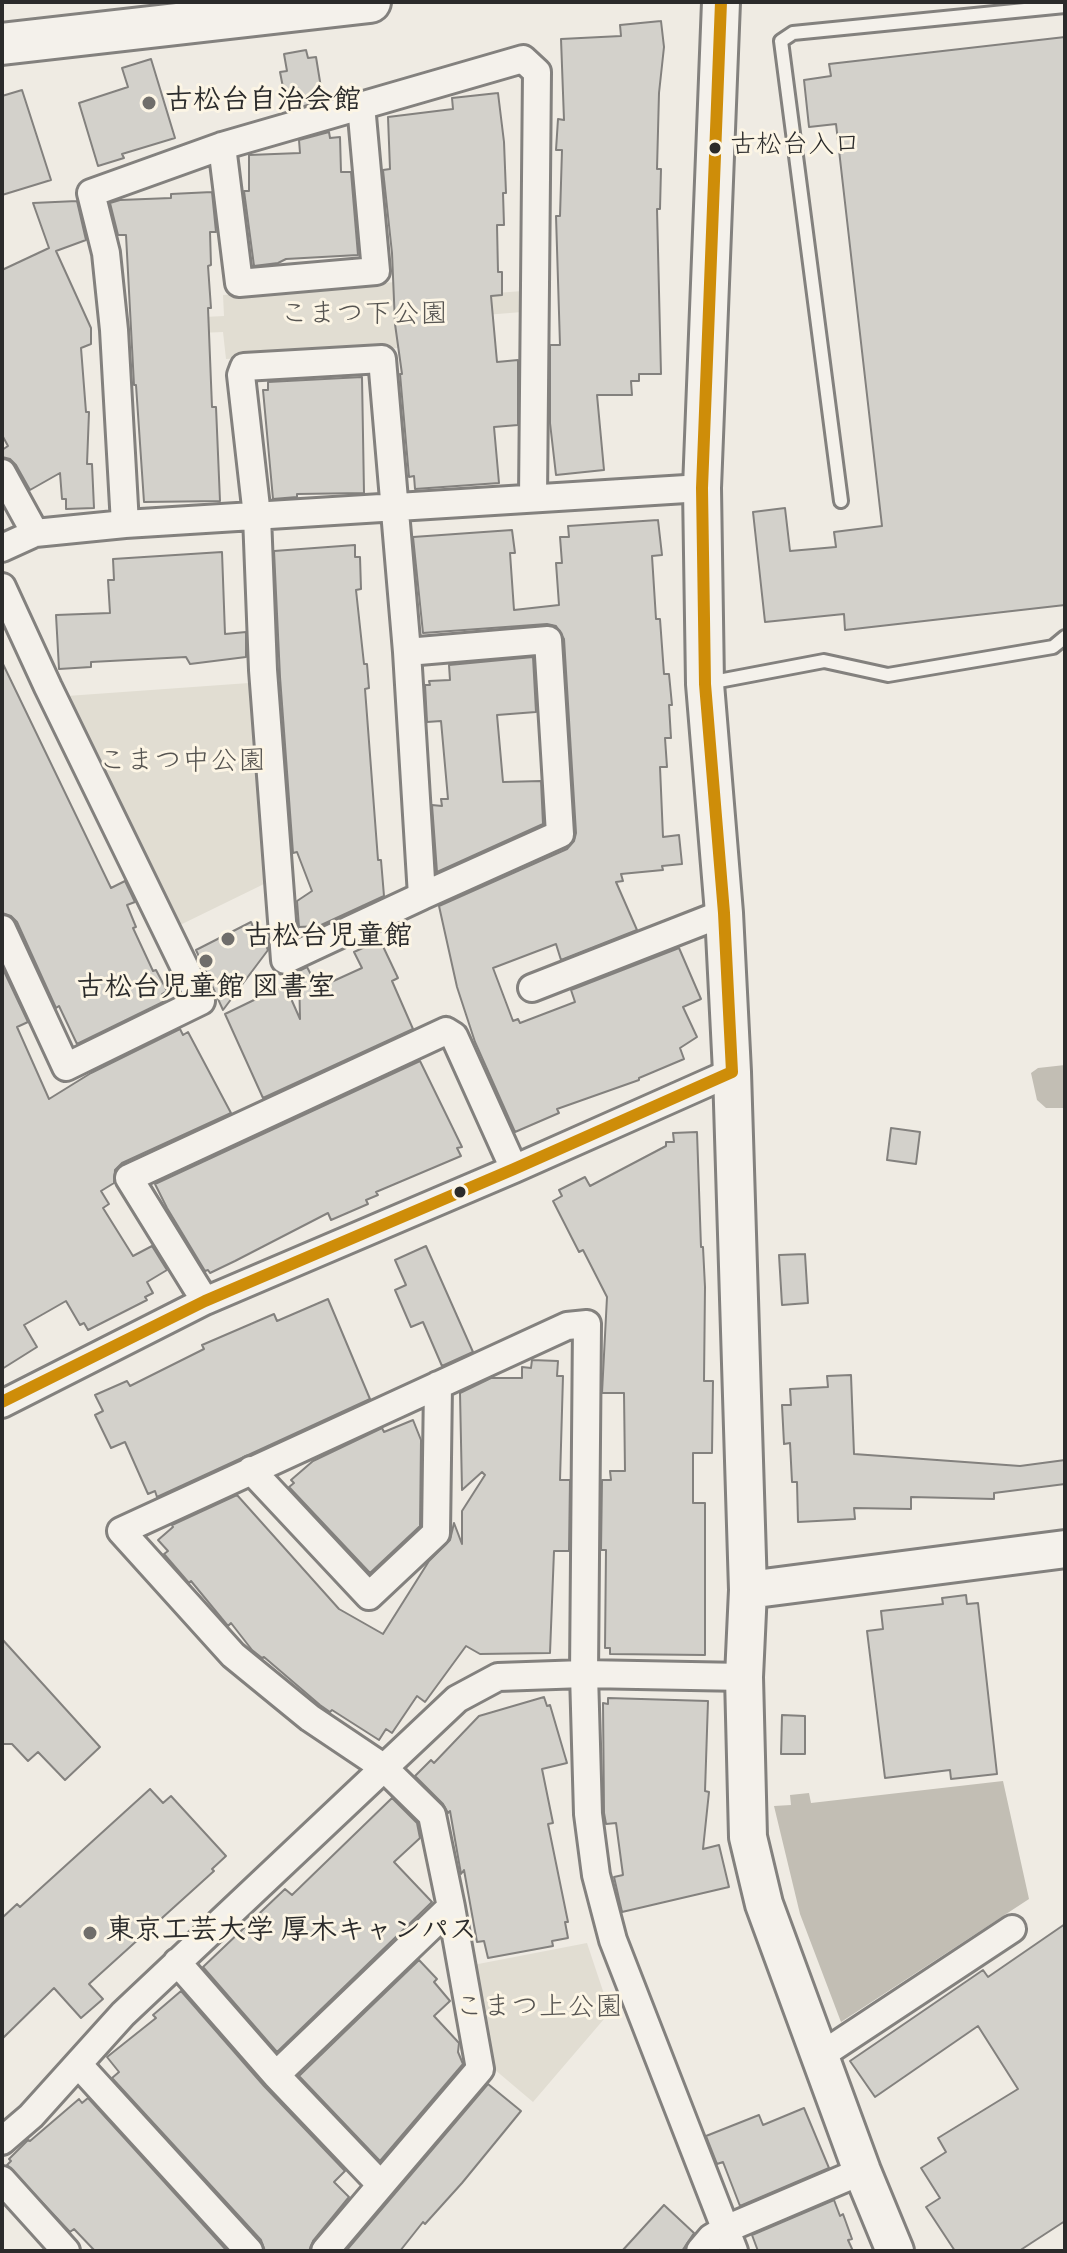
<!DOCTYPE html>
<html>
<head>
<meta charset="utf-8">
<style>
  body { margin:0 }
  #map { position:relative; width:1067px; height:2253px; overflow:hidden; background:#efebe3; font-family:"Indie Flower",sans-serif }
  canvas { display:block }
  .frame { position:absolute; inset:0; border:4px solid #2b2b2b; pointer-events:none }
</style>
</head>
<body>
<div id="map">
<canvas width="1067" height="2253"></canvas>
<div class="frame"></div>
</div>
<script>
const g = document.querySelector('canvas').getContext('2d');
g.lineJoin = 'round';
function fillPath(path, color) { g.fillStyle = color; g.fill(path, 'evenodd'); }
const poly = rows => new Path2D(rows.map(r => 'M' + r).join(''));
function strokePath(path, color, width, dash) { g.strokeStyle = color; g.lineWidth = width; g.lineCap = dash ? 'butt' : 'round'; g.setLineDash(dash || []); g.stroke(path); }
function label(font, color, halo, rows, align = 'center') {
  g.font = font + ' "Indie Flower","Klee One",sans-serif'; g.lineWidth = 6; g.setLineDash([]); g.textBaseline = 'middle'; g.strokeStyle = halo; g.fillStyle = color; for (const [text, x, y, turn = 0] of rows) {
    g.save(); g.translate(x, y); g.rotate((+turn || 0) * Math.PI / 180); g.textAlign = isNaN(turn) ? turn : align; if (halo) g.strokeText(text, 0, 0); g.fillText(text, 0, 0); g.restore();
  }
}
fillPath(poly([
  [396,282,397,301,522,291,522,312,399,322,398,348,226,359,223,332,127,336,126,321,224,316,223,295],
  [249,683,264,884,178,926,67,696],
  [587,1943,610,2012,533,2102,494,2069,473,1965]
]), '#e1ddd2');
fillPath(poly([
  [1065,1065,1065,1108,1046,1108,1037,1100,1031,1073,1038,1068],
  [1003,1781,1029,1899,841,2022,800,1914,774,1806,791,1805,790,1795,809,1793,811,1803]
]), '#c2beb4');
const building = poly([
  [661,21,664,47,659,93,657,169,661,169,660,209,657,209,661,374,639,374,639,381,631,381,632,395,597,395,604,470,556,475,550,423,550,345,560,345,556,216,560,216,562,150,556,150,558,119,564,120,561,39,621,36,620,25,661,21],
  [1065,37,1065,605,845,630,844,614,765,622,753,512,785,508,790,551,836,547,834,532,882,526,836,124,809,127,804,80,831,76,829,64,1065,37],
  [306,50,308,58,316,57,323,100,298,108,297,101,286,103,280,72,287,71,284,54,306,50],
  [151,59,175,138,122,154,124,158,98,166,79,103,128,87,122,68,151,59],
  [22,90,51,180,2,195,2,96,22,90],
  [498,93,504,142,506,193,503,193,504,225,497,225,498,272,502,272,502,295,491,296,497,362,518,360,518,425,494,427,499,483,415,489,414,476,409,477,400,374,402,374,395,324,392,253,383,170,390,169,388,117,453,109,452,98,498,93],
  [329,132,330,138,340,137,341,172,351,172,358,255,286,259,278,263,254,266,244,191,249,191,249,155,300,153,299,140,329,132],
  [212,192,216,232,210,232,211,265,208,266,211,308,208,308,212,407,216,407,220,501,144,502,136,385,134,385,126,235,118,235,110,203,120,200,171,198,171,194,212,192],
  [77,201,86,240,56,251,91,328,91,344,81,348,86,412,89,412,87,464,92,464,94,508,66,509,66,499,62,499,60,473,30,490,16,465,10,459,2,457,2,450,8,446,2,435,2,270,49,248,33,203,77,201],
  [362,377,364,493,297,494,297,497,273,499,263,390,268,390,268,382,362,377],
  [658,520,662,555,652,556,656,619,660,619,664,674,669,674,672,705,669,705,671,738,665,738,667,767,660,767,663,837,679,835,682,864,662,866,663,870,621,874,623,881,616,882,637,930,561,960,556,944,493,968,513,1021,518,1019,520,1023,575,1002,571,990,679,948,701,999,683,1007,697,1037,680,1048,684,1059,639,1078,639,1080,557,1109,559,1113,515,1132,475,1042,457,987,439,906,567,849,574,841,576,833,564,639,556,626,547,624,423,633,413,537,512,530,515,553,510,553,514,610,559,605,556,563,562,563,560,537,569,537,568,526,658,520],
  [355,545,355,557,360,557,361,589,356,590,364,664,367,664,369,688,365,689,378,860,381,860,384,896,319,926,299,927,297,901,312,891,297,852,293,853,280,677,274,551,355,545],
  [222,552,225,634,246,632,246,657,190,664,186,657,91,662,91,667,59,669,56,615,110,613,108,580,114,580,113,559,222,552],
  [533,657,536,712,497,715,503,782,541,781,543,824,437,872,432,805,442,806,441,799,448,799,441,721,427,722,425,685,430,685,429,681,450,680,449,665,533,657],
  [2,662,111,888,125,881,135,902,127,905,136,927,133,928,153,971,156,970,167,991,162,994,165,1001,77,1044,59,1006,56,1008,17,922,11,916,2,913,2,662],
  [251,922,254,929,258,927,268,950,223,1010,196,950,251,922],
  [380,940,398,978,392,981,413,1029,263,1098,225,1014,285,985,300,1019,299,971,307,967,318,988,362,968,354,952,380,940],
  [2,967,28,1022,17,1027,49,1099,91,1073,180,1029,183,1035,188,1032,231,1113,122,1163,115,1170,114,1183,101,1191,109,1204,103,1208,133,1256,152,1246,167,1270,147,1282,153,1293,145,1297,147,1300,88,1330,84,1323,80,1325,66,1301,24,1325,37,1347,2,1369,2,967],
  [420,1061,462,1147,457,1148,461,1156,376,1192,378,1195,366,1200,368,1204,331,1220,328,1213,235,1261,210,1273,208,1270,205,1271,167,1208,155,1184,420,1061],
  [891,1128,920,1132,916,1164,887,1160,891,1128],
  [697,1132,701,1247,703,1247,705,1287,704,1381,713,1381,712,1453,693,1453,693,1503,705,1503,705,1655,610,1654,610,1648,605,1648,606,1550,601,1550,602,1480,611,1480,610,1471,625,1471,624,1393,602,1393,607,1297,583,1250,579,1252,553,1201,562,1196,559,1190,585,1177,590,1186,666,1146,666,1142,674,1142,673,1133,697,1132],
  [426,1246,473,1352,442,1366,423,1322,411,1327,395,1290,406,1285,395,1260,426,1246],
  [805,1254,808,1303,782,1305,779,1255,805,1254],
  [328,1299,370,1399,157,1497,155,1491,148,1494,125,1442,111,1448,95,1415,103,1411,95,1395,127,1381,130,1386,204,1349,202,1345,274,1314,277,1321,328,1299],
  [532,1360,558,1361,557,1376,563,1376,560,1480,570,1480,569,1551,554,1551,550,1653,480,1654,466,1646,425,1702,417,1696,392,1733,386,1729,379,1740,332,1710,330,1712,320,1705,264,1657,262,1658,252,1650,231,1623,228,1626,191,1581,189,1583,164,1554,168,1551,158,1540,173,1527,172,1525,237,1495,339,1609,383,1634,429,1561,450,1540,454,1523,462,1544,462,1511,485,1475,482,1472,462,1490,460,1393,491,1378,522,1378,522,1367,531,1368,532,1360],
  [851,1375,854,1454,1020,1466,1065,1460,1065,1484,994,1493,994,1499,911,1497,911,1509,854,1508,855,1519,798,1522,797,1482,792,1482,790,1443,784,1444,782,1405,791,1405,790,1389,828,1387,827,1376,851,1375],
  [413,1420,421,1440,420,1526,370,1573,289,1487,294,1483,291,1480,313,1461,382,1428,384,1432,413,1420],
  [966,1595,967,1604,978,1603,997,1774,951,1779,950,1770,885,1778,867,1631,883,1629,881,1611,943,1604,942,1598,966,1595],
  [2,1639,100,1747,65,1780,38,1752,28,1761,12,1744,2,1744,2,1639],
  [544,1697,547,1706,550,1705,567,1763,542,1769,553,1823,548,1824,568,1922,565,1922,568,1938,552,1941,553,1946,488,1958,484,1941,477,1942,464,1870,461,1874,450,1811,448,1813,443,1804,415,1776,431,1760,434,1763,479,1716,544,1697],
  [608,1698,708,1701,705,1791,709,1792,703,1849,719,1845,729,1887,622,1912,614,1877,623,1875,616,1823,606,1824,604,1813,603,1703,608,1704,608,1698],
  [782,1715,805,1716,805,1754,781,1754,782,1715],
  [150,1789,163,1803,171,1796,226,1856,212,1869,214,1871,89,1984,103,1999,81,2018,54,1988,2,2039,2,1918,17,1904,20,1907,150,1789],
  [392,1798,417,1823,420,1838,394,1862,432,1902,277,2052,203,1967,285,1889,292,1895,392,1798],
  [1065,1924,1065,2221,1019,2251,955,2251,926,2207,940,2198,921,2168,946,2152,938,2138,1018,2089,978,2026,875,2097,850,2061,983,1970,988,1977,1065,1924],
  [419,1960,437,1979,434,1982,450,2001,434,2016,459,2043,458,2052,463,2064,380,2161,299,2076,419,1960],
  [181,1991,264,2086,345,2171,334,2182,349,2197,313,2241,309,2251,265,2251,261,2240,112,2078,119,2072,107,2057,156,2018,153,2015,181,1991],
  [488,2084,521,2111,462,2183,425,2224,423,2222,400,2251,346,2251,488,2084],
  [88,2098,227,2251,95,2251,74,2229,70,2232,7,2165,11,2161,9,2159,28,2140,30,2141,79,2099,82,2103,88,2098],
  [804,2108,829,2168,740,2206,723,2162,717,2164,706,2136,759,2115,763,2125,804,2108],
  [834,2200,840,2216,843,2214,852,2239,848,2240,853,2251,758,2251,752,2235,834,2200],
  [664,2205,694,2233,682,2251,622,2251,664,2205]
]);
fillPath(building, '#d3d1cb');
strokePath(building, '#83817e', 2);
const lane = poly([
  [841,501,781,41,793,33,1065,6],
  [708,683,824,661,888,675,1053,647,1065,637]
]);
const street = poly([
  [222,146,239,283,376,271,361,105],
  [2,473,35,533],
  [125,524,114,330,106,253,91,193,222,146,523,59,537,72,533,497],
  [2,548,35,533,125,524,702,488],
  [2,587,48,687,201,1001,66,1067,2,929],
  [407,652,548,640,560,834,422,896,407,652,382,359,244,367,241,375,257,516,263,670,285,960,422,896],
  [532,988,724,913],
  [205,1301,129,1178,446,1031,454,1036,514,1169],
  [2,1404,205,1301,514,1169,732,1072],
  [251,1470,369,1596,436,1533,438,1385],
  [177,1962,276,2075,381,2185,480,2069,451,1907,432,1815,383,1767,310,1718,233,1655,121,1531,567,1326,587,1324,584,1674,588,1814,596,1875,613,1940,734,2251],
  [820,2056,1012,1929],
  [78,2064,249,2251],
  [276,2075,451,1907],
  [2,2141,31,2116,123,2014,457,1699,498,1677,584,1674,744,1677],
  [2,2180,66,2251],
  [325,2251,381,2185],
  [700,2251,711,2238,726,2229,862,2171]
]);
const secondary = poly([
  [721,2,702,488,705,684,724,913,732,1072,748,1590,744,1677,748,1837,764,1904,862,2171,895,2251],
  [748,1590,1065,1549]
]);
const primary = poly([
  [2,44,370,2]
]);
strokePath(lane, '#83817e', 18);
strokePath(street, '#83817e', 32);
strokePath(secondary, '#83817e', 42);
strokePath(primary, '#83817e', 46);
strokePath(lane, '#f4f1eb', 12);
strokePath(street, '#f4f1eb', 26);
strokePath(secondary, '#f4f1eb', 36);
strokePath(primary, '#f4f1eb', 40);
strokePath(poly([
  [2,1402,205,1301,514,1169,732,1072,724,913,705,684,702,488,721,2]
]), '#ce8d09', 12);
for (const [x, y, r, color] of [
  [149,103,8,"#706e6b"],
  [715,148,7,"#2b2b2b"],
  [228,939,8,"#706e6b"],
  [206,961,8,"#706e6b"],
  [460,1192,7,"#2b2b2b"],
  [90,1933,8,"#706e6b"]
]) { const dot = new Path2D(); dot.arc(x, y, r, 0, 2 * Math.PI); g.fillStyle = color; g.fill(dot); strokePath(dot, '#fcf5e5', 3); }
label('26px', '#2b2b2b', '#fcf5e5', [
  ["古松台入口",730,148]
], 'left');
label('bold 28px', '#2b2b2b', '#fcf5e5', [
  ["古松台自治会館",165,103],
  ["古松台児童館",244,939],
  ["古松台児童館 図書室",206,990,"center"],
  ["東京工芸大学 厚木キャンパス",106,1933]
], 'left');
label('28px', '#565451', '#fcf5e5', [
  ["こまつ下公園",364,317],
  ["こまつ中公園",182,764],
  ["こまつ上公園",539,2010]
]);
</script>
</body>
</html>
